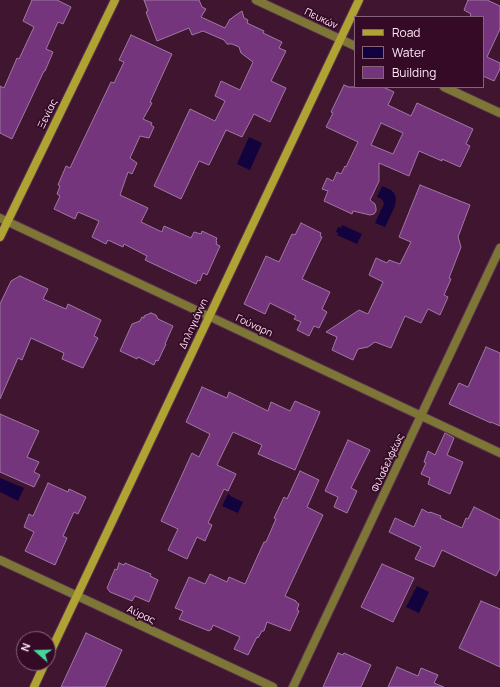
<!DOCTYPE html>
<html>
<head>
<meta charset="utf-8">
<style>
  body { margin:0 }
  #map { position:relative; width:500px; height:687px; overflow:hidden; background:#3f1530; font-family:Manrope,sans-serif }
  canvas { display:block }
  .legend { position:absolute; left:354px; top:16px; width:130px; height:72px; box-sizing:border-box; background:#340a26; border:1px solid #856379; margin:0; padding:5px 7px; list-style:none; font-size:12px; color:#ffe8f5 }
  .legend li { display:flex; align-items:center; gap:8px; height:20px }
  .legend b { width:20px; border:1px solid #856379 }
  .north { position:absolute; left:16px; top:631px; width:40px; height:40px; box-sizing:border-box; background:#340a26; border:1px solid #856379; border-radius:50%; rotate:290deg; font-size:11px; font-weight:700; line-height:16px; text-align:center; color:#ffe8f5 }
  .north::after { content:''; display:block; margin:auto; width:14px; height:18px; background:#48d49d; clip-path:polygon(50% 0,100% 100%,50% 72%,0 100%) }
</style>
</head>
<body>
<div id="map">
<canvas width="500" height="687"></canvas>
<ul class="legend">
<li><b style="height:5px;background:#afa333"></b>Road</li>
<li><b style="height:11px;background:#12023e"></b>Water</li>
<li><b style="height:11px;background:#74357c"></b>Building</li>
</ul>
<div class="north">N</div>
</div>
<script>
const g = document.querySelector('canvas').getContext('2d');
g.lineJoin = 'round';
function fillPath(path, color) { g.fillStyle = color; g.fill(path, 'evenodd'); }
const poly = rows => new Path2D(rows.map(r => 'M' + r).join(''));
function strokePath(path, color, width, dash) { g.strokeStyle = color; g.lineWidth = width; g.lineCap = dash ? 'butt' : 'round'; g.setLineDash(dash || []); g.stroke(path); }
function label(font, color, halo, rows, align = 'center') {
  g.font = font + ' Manrope,sans-serif'; g.lineWidth = 3.5; g.setLineDash([]); g.textBaseline = 'middle'; g.strokeStyle = halo; g.fillStyle = color; for (const [text, x, y, turn = 0] of rows) {
    g.save(); g.translate(x, y); g.rotate((+turn || 0) * Math.PI / 180); g.textAlign = isNaN(turn) ? turn : align; if (halo) g.strokeText(text, 0, 0); g.fillText(text, 0, 0); g.restore();
  }
}
fillPath(poly([
  [249,137,262,143,250,170,237,164],
  [382,186,391,190,394,193,396,198,395,206,385,227,375,223,384,204,382,199,377,197],
  [342,225,362,234,357,244,337,235,338,233,336,232,338,227,341,228],
  [0,478,24,488,18,501,0,492],
  [228,494,230,495,230,496,243,502,238,513,222,506],
  [417,586,429,592,419,613,406,607]
]), '#12023e');
const building = poly([
  [32,0,57,0,71,7,63,24,58,22,46,49,53,52,45,71,44,71,12,139,0,133,0,86,4,88,17,58,19,59,34,27,23,21,32,0],
  [144,0,199,0,202,7,206,9,201,17,225,28,230,19,231,19,233,17,242,11,244,18,248,20,247,23,264,31,263,33,282,42,279,48,286,51,271,81,286,88,270,122,254,114,242,137,226,130,209,165,199,161,181,199,154,186,190,109,215,121,225,101,215,96,221,81,240,90,253,62,241,53,239,47,232,44,227,44,224,40,203,31,192,35,189,28,157,41,146,12,148,11,144,0],
  [468,0,487,0,500,6,500,29,487,57,500,63,500,69,494,81,483,76,483,17,470,17,471,14,464,10,468,0],
  [131,35,172,54,150,102,152,103,143,119,152,123,151,125,154,127,149,138,140,136,130,158,137,163,132,174,128,172,120,195,148,208,141,222,162,232,164,226,191,238,194,232,201,234,202,231,217,238,216,241,217,242,216,244,220,246,207,275,203,273,200,281,198,280,196,284,145,260,147,256,124,244,123,247,108,240,106,244,92,237,99,221,78,212,75,219,54,209,60,196,57,194,60,186,58,185,66,166,70,168,111,82,114,83,124,62,119,60,131,35],
  [344,85,349,87,383,87,394,92,388,105,411,116,417,103,473,129,466,144,470,146,460,167,442,159,442,161,419,151,409,176,379,163,379,181,370,200,375,204,376,208,376,211,374,214,370,215,353,211,352,214,324,201,328,191,322,189,327,178,333,181,337,172,341,174,345,166,346,167,358,142,326,127,333,113,331,112,344,85],
  [381,123,403,133,393,154,371,145,381,123],
  [420,185,470,205,458,237,461,247,449,278,451,279,444,295,448,297,440,315,428,309,421,323,405,316,391,348,375,342,368,347,358,349,353,360,332,350,337,337,326,332,359,310,368,314,383,282,369,275,376,258,387,263,389,260,400,264,411,242,399,237,420,185],
  [301,223,321,233,320,236,322,237,302,279,330,292,322,309,327,312,319,328,314,326,309,336,297,330,301,322,294,319,296,316,270,303,265,314,244,304,266,256,279,262,292,234,295,235,301,223],
  [20,276,48,289,43,299,66,309,68,304,101,320,94,336,98,338,83,368,62,359,64,353,31,338,22,360,18,358,0,399,0,304,11,281,20,276],
  [151,313,156,315,158,319,173,326,165,344,166,344,158,361,156,360,154,365,138,357,137,359,120,351,132,324,140,321,142,317,144,318,144,316,151,313],
  [486,347,500,353,500,426,491,422,491,423,449,404,459,383,468,387,486,347],
  [202,387,227,398,229,392,268,411,271,402,290,411,295,401,320,412,295,470,258,454,262,445,233,432,217,465,236,474,228,491,224,489,208,523,212,525,205,541,197,537,187,559,168,550,178,529,161,521,192,453,199,457,210,434,186,422,202,387],
  [0,414,39,431,27,457,39,462,34,472,40,475,34,487,0,472,0,414],
  [445,433,454,438,447,455,463,462,450,494,428,484,430,478,421,474,426,463,424,462,428,451,435,455,445,433],
  [348,440,370,450,351,488,357,491,347,513,334,507,338,497,325,491,348,440],
  [300,471,319,480,307,507,323,515,285,596,296,601,296,602,299,604,297,610,299,611,290,631,267,622,264,631,262,631,258,638,257,637,248,655,234,649,240,637,213,625,211,630,210,630,209,631,179,619,183,611,175,608,189,577,205,584,210,574,227,582,229,577,245,584,264,542,266,542,276,519,274,518,284,497,287,499,300,471],
  [48,483,68,492,69,489,86,497,78,514,74,512,63,536,67,538,55,565,25,551,34,532,24,527,29,514,33,516,48,483],
  [474,507,500,520,500,568,496,576,442,550,434,567,415,559,421,547,389,532,395,518,414,527,422,509,429,513,430,512,441,516,440,518,462,528,466,518,468,519,474,507],
  [119,563,124,565,125,563,151,574,150,576,158,580,149,602,135,596,132,601,110,592,107,588,115,569,117,570,119,563],
  [382,564,414,578,393,622,361,607,382,564],
  [481,601,500,609,500,667,459,648,481,601],
  [86,633,122,650,105,687,61,687,86,633],
  [338,653,343,655,344,653,371,665,361,687,323,687,338,653],
  [397,667,418,676,421,668,438,675,434,683,444,687,388,687,397,667]
]);
fillPath(building, '#74357c');
strokePath(building, '#9f79a4', 1);
const street = poly([
  [256,0,355,46],
  [444,87,500,113],
  [0,218,500,453],
  [0,560,273,687],
  [293,687,500,248]
]);
const secondary = poly([
  [0,237,115,0],
  [48,657,359,0],
  [34,687,45,663]
]);
strokePath(street, '#5a334c', 10);
strokePath(secondary, '#5a334c', 10);
strokePath(street, '#7d7636', 8);
strokePath(secondary, '#afa333', 8);
label('10px', '#ffe8f5', '#340a26', [
  ["Πευκών",321,19,25],
  ["Ξενίας",48,114,-64],
  ["Δηληγιάννη",194,324,-65],
  ["Γούναρη",254,326,25],
  ["Φιλαδελφέως",388,463,-65],
  ["Αύρας",141,615,25]
]);
</script>
</body>
</html>
